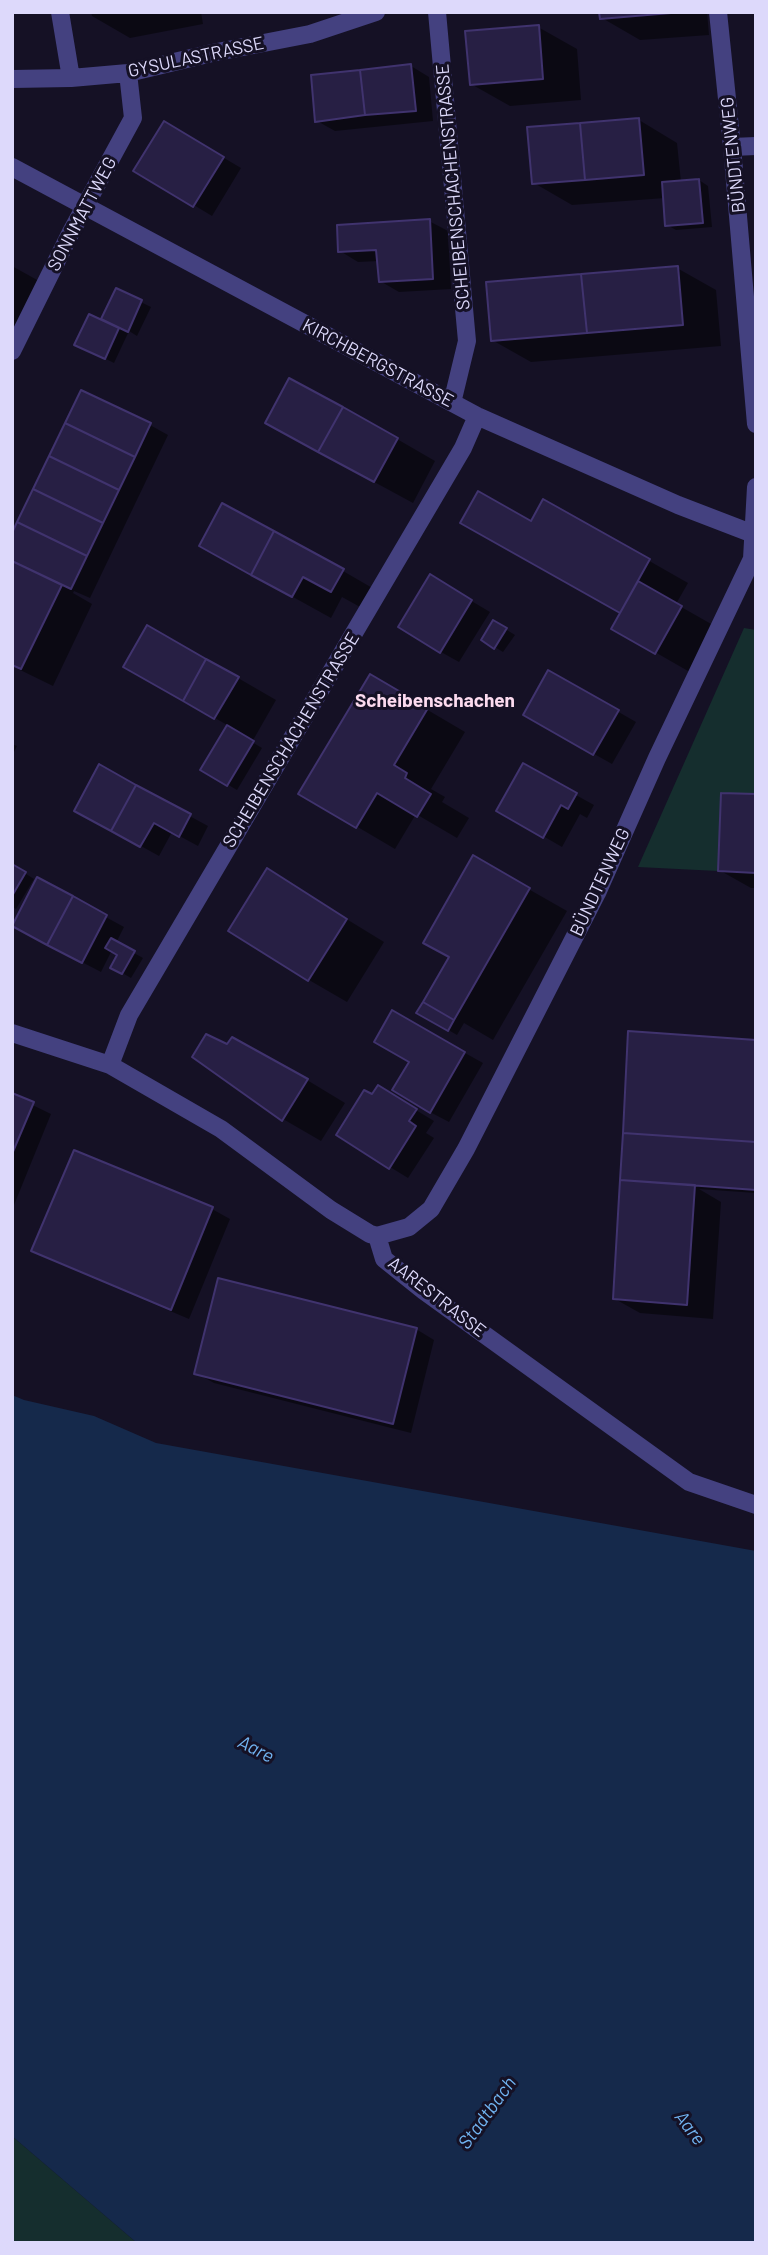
<!DOCTYPE html>
<html>
<head>
<meta charset="utf-8">
<style>
  body { margin:0 }
  #map { position:relative; width:768px; height:2255px; overflow:hidden; background:#151125; font-family:Barlow,sans-serif }
  canvas { display:block }
  .frame { position:absolute; inset:0; border:14px solid #ddd9fb; pointer-events:none }
</style>
</head>
<body>
<div id="map">
<canvas width="768" height="2255"></canvas>
<div class="frame"></div>
</div>
<script>
const g = document.querySelector('canvas').getContext('2d');
g.lineJoin = 'round';
function fillPath(path, color) { g.fillStyle = color; g.fill(path, 'evenodd'); }
const poly = rows => new Path2D(rows.map(r => 'M' + r).join(''));
function strokePath(path, color, width, dash) { g.strokeStyle = color; g.lineWidth = width; g.lineCap = dash ? 'butt' : 'round'; g.setLineDash(dash || []); g.stroke(path); }
function label(font, color, halo, rows, align = 'center') {
  g.font = font + ' Barlow,sans-serif'; g.lineWidth = 6; g.setLineDash([]); g.textBaseline = 'middle'; g.strokeStyle = halo; g.fillStyle = color; for (const [text, x, y, turn = 0] of rows) {
    g.save(); g.translate(x, y); g.rotate((+turn || 0) * Math.PI / 180); g.textAlign = isNaN(turn) ? turn : align; if (halo) g.strokeText(text, 0, 0); g.fillText(text, 0, 0); g.restore();
  }
}
fillPath(poly([
  [744,628,756,630,756,794,721,793,718,871,638,867],
  [12,2136,137,2243,12,2243]
]), '#152e2e');
fillPath(poly([
  [12,1395,24,1400,94,1416,156,1443,756,1551,756,2243,137,2243,12,2136]
]), '#15294b');
fillPath(poly([
  [91,12,201,12,203,24,130,38,92,16],
  [601,12,707,12,709,35,640,40,602,18],
  [538,27,577,49,581,100,510,106,471,84],
  [411,66,429,77,433,121,335,131,317,121],
  [639,120,677,143,681,182,699,180,708,186,712,227,676,230,667,225,665,198,572,205,534,183],
  [165,123,241,168,212,216,136,170],
  [429,221,448,231,451,289,399,292,380,281,379,261,358,262,340,251],
  [12,266,39,281,12,342],
  [677,268,716,290,721,346,531,362,492,340],
  [116,290,151,307,137,336,129,331,114,363,86,349],
  [150,425,168,435,90,598,74,591,73,593,92,604,53,686,12,666,12,537],
  [397,439,435,461,413,503,306,445],
  [544,501,688,583,676,604,720,629,695,675,613,628,622,613,462,522,532,523],
  [219,556,343,571,381,593,371,613,342,597,331,618],
  [431,577,490,612,459,662,441,652],
  [494,622,515,635,503,652,483,640],
  [125,667,238,678,276,700,252,742,262,748,237,790,203,770,229,726],
  [549,672,636,722,612,764,525,715],
  [370,676,465,732,431,789,445,797,442,802,469,818,457,838,416,814,395,849,300,793],
  [12,744,17,746,12,756],
  [523,766,594,805,587,818,580,814,562,847,498,810],
  [99,767,208,826,198,846,172,832,159,856,76,810],
  [756,796,756,888,751,888,719,870],
  [474,858,567,911,493,1040,464,1023,457,1035,419,1013,451,957],
  [12,865,34,879,16,909,12,907],
  [268,871,384,942,347,1002,309,980],
  [38,880,124,927,116,943,143,958,131,978,112,967,119,954,112,950,101,972,32,936],
  [393,1013,483,1063,449,1122,430,1112],
  [756,1042,756,1193,699,1189,721,1202,713,1319,640,1313,615,1299],
  [228,1046,307,1080,345,1103,321,1141,283,1119],
  [12,1095,51,1114,14,1205,12,1204],
  [372,1097,396,1098,434,1121,426,1133,434,1138,408,1178,338,1135],
  [212,1209,230,1219,189,1319,52,1261,34,1250],
  [416,1329,434,1340,411,1433,214,1383,196,1373]
]), '#0007');
const building = poly([
  [599,12,671,12,671,13,600,19,599,12],
  [539,25,543,79,470,85,465,31,539,25],
  [411,64,416,111,365,115,360,70,411,64],
  [360,70,365,115,315,122,311,75,360,70],
  [639,118,644,175,585,180,580,123,639,118],
  [164,121,224,157,193,207,133,171,164,121],
  [580,123,585,180,532,184,527,127,580,123],
  [699,179,703,223,665,226,662,182,699,179],
  [430,219,433,279,379,282,376,250,338,252,337,225,430,219],
  [678,266,683,325,587,333,581,274,678,266],
  [581,274,587,333,491,341,486,282,581,274],
  [116,288,142,300,128,332,101,319,116,288],
  [89,314,119,328,105,359,74,345,89,314],
  [289,378,343,407,318,452,265,423,289,378],
  [81,390,151,423,135,457,65,423,81,390],
  [343,407,398,438,374,482,318,452,343,407],
  [65,423,135,457,119,490,49,456,65,423],
  [49,456,119,490,103,523,33,489,49,456],
  [33,489,103,523,87,556,17,522,33,489],
  [478,491,531,521,543,499,650,559,620,613,460,523,478,491],
  [222,503,274,531,251,575,199,546,222,503],
  [17,522,87,556,71,589,12,561,12,533,17,522],
  [274,531,344,569,331,592,303,577,292,597,251,575,274,531],
  [12,561,62,585,21,669,12,665,12,561],
  [430,574,472,600,440,653,398,627,430,574],
  [638,581,682,606,655,654,611,629,638,581],
  [493,620,507,628,494,649,481,640,493,620],
  [147,625,206,659,183,701,123,667,147,625],
  [206,659,239,677,214,719,183,701,206,659],
  [548,670,619,710,593,755,523,715,548,670],
  [370,674,428,708,394,765,407,773,405,778,431,794,417,817,377,793,356,828,298,794,370,674],
  [227,725,254,741,227,786,200,770,227,725],
  [523,763,577,793,568,809,561,805,543,838,496,811,523,763],
  [99,764,136,785,111,831,74,811,99,764],
  [136,785,191,814,179,837,154,823,140,847,111,831,136,785],
  [721,793,756,794,756,873,718,871,721,793],
  [473,855,530,888,454,1020,423,1002,449,957,423,943,473,855],
  [12,864,26,872,12,896,12,864],
  [267,868,347,919,308,981,228,931,267,868],
  [37,877,73,896,47,945,12,926,37,877],
  [73,896,107,915,82,963,47,945,73,896],
  [111,938,135,951,122,974,110,968,117,955,105,948,111,938],
  [423,1002,454,1020,448,1031,416,1013,423,1002],
  [392,1010,465,1052,430,1113,392,1090,409,1062,374,1042,392,1010],
  [628,1031,756,1040,756,1142,623,1133,628,1031],
  [206,1034,227,1044,232,1037,308,1079,282,1121,192,1057,206,1034],
  [378,1085,417,1109,409,1121,416,1126,389,1169,336,1135,364,1090,372,1094,378,1085],
  [12,1093,34,1102,12,1154,12,1093],
  [623,1133,756,1142,756,1190,620,1180,623,1133],
  [74,1150,213,1207,171,1310,31,1251,74,1150],
  [620,1180,695,1185,687,1305,613,1299,620,1180],
  [218,1278,417,1328,393,1424,194,1374,218,1278]
]);
fillPath(building, '#271f44');
strokePath(building, '#40336e', 2);
strokePath(poly([
  [60,12,71,78],
  [437,12,467,341,452,403],
  [718,12,732,147,756,424],
  [12,79,71,78,128,73,212,53,310,34,376,12],
  [732,147,756,146],
  [12,167,477,416,678,505,756,535],
  [12,351,71,232,133,118,128,73],
  [12,1033,110,1065,221,1129,331,1210,370,1234,377,1236],
  [110,1065,129,1015,463,448,477,416],
  [377,1236,409,1227,431,1209,466,1149,597,893,657,758,752,559,756,487],
  [377,1236,384,1259,424,1291,689,1482,756,1505]
]), '#444180', 18);
label('18px', '#ddd9fb', '#151125', [
  ["GYSULASTRASSE",196,57,-12],
  ["BÜNDTENWEG",733,155,-96],
  ["SCHEIBENSCHACHENSTRASSE",453,187,-95],
  ["SONNMATTWEG",82,214,-62],
  ["KIRCHBERGSTRASSE",378,363,28],
  ["SCHEIBENSCHACHENSTRASSE",291,740,-59],
  ["BÜNDTENWEG",600,882,-65],
  ["AARESTRASSE",437,1297,38]
]);
label('bold 19px', '#fcdbef', '#151125', [
  ["Scheibenschachen",435,701]
]);
label('italic 19px', '#71b4f2', '#151125', [
  ["Aare",256,1749,27],
  ["Stadtbach",487,2113,-54],
  ["Aare",690,2128,53]
]);
</script>
</body>
</html>
